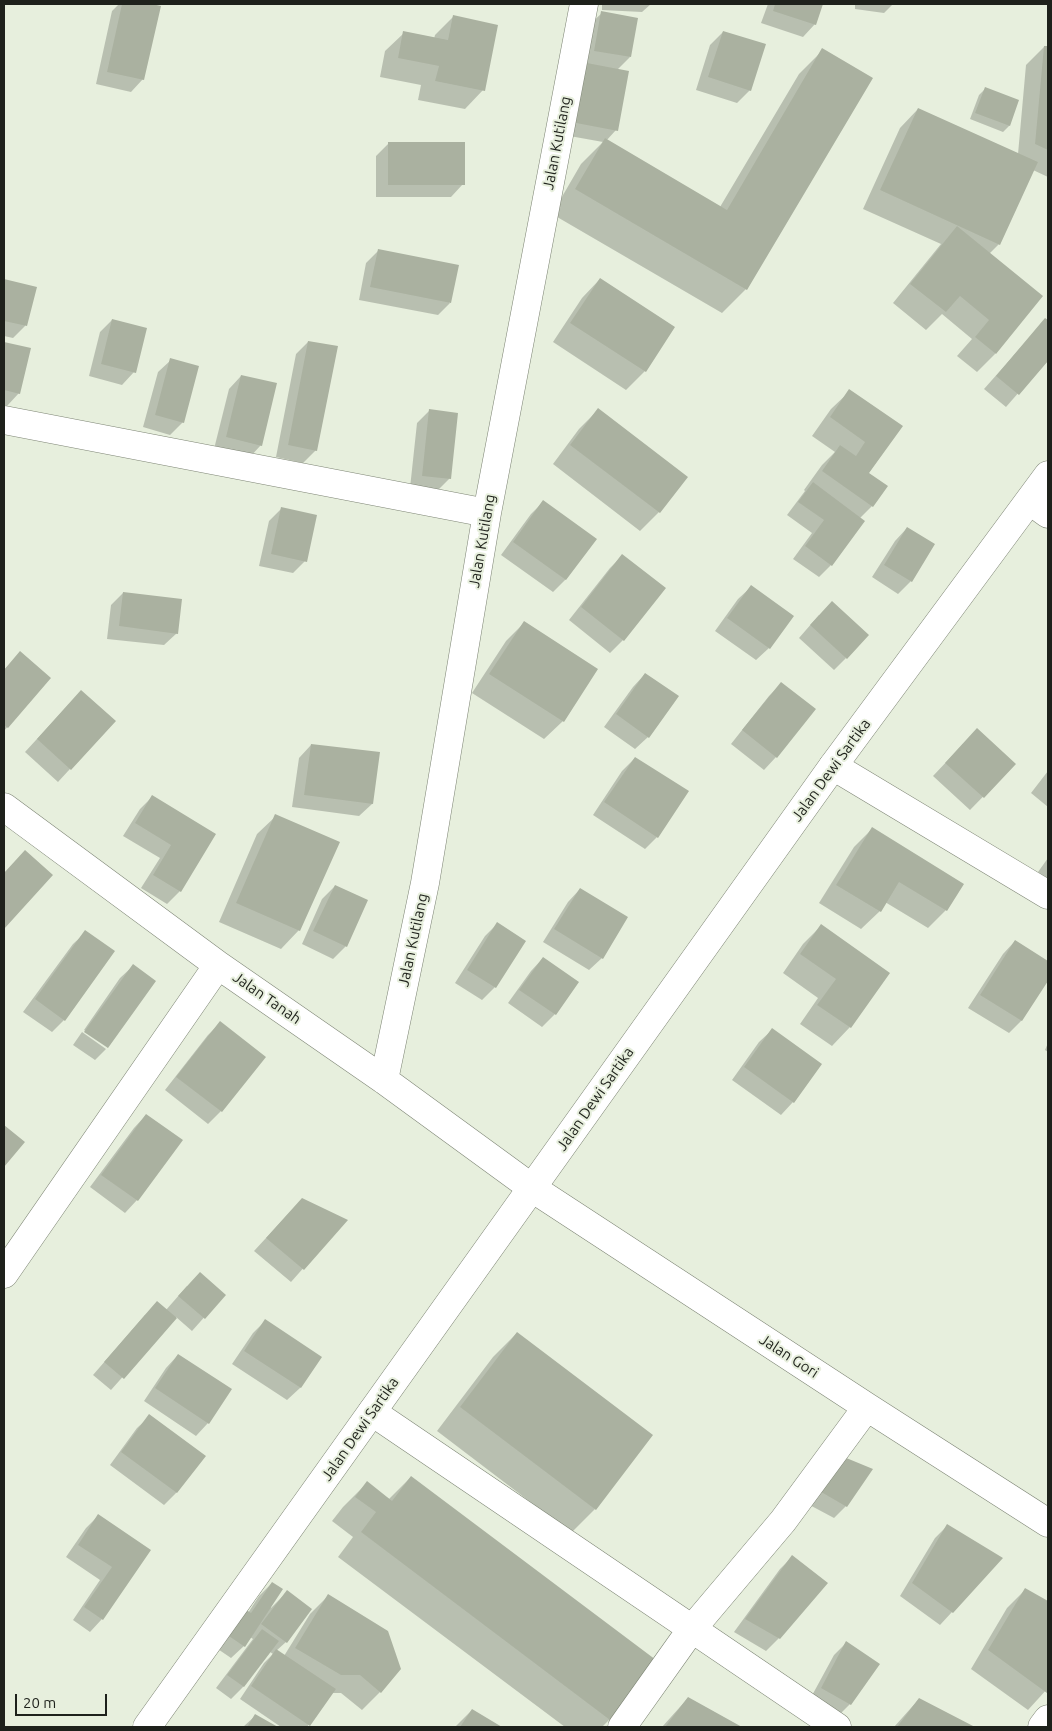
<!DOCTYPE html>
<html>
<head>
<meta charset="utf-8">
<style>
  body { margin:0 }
  #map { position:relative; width:1052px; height:1731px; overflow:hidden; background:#e7efdd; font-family:Ubuntu,sans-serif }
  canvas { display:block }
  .frame { position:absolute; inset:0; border:5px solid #1e211b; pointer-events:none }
  .scale { position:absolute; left:15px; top:1694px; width:92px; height:22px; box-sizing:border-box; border:2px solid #1e211b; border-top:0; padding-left:6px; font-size:15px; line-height:18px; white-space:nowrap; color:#1e211b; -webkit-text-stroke:4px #e7efdd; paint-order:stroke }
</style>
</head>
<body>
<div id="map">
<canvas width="1052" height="1731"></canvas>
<div class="frame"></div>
<div class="scale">20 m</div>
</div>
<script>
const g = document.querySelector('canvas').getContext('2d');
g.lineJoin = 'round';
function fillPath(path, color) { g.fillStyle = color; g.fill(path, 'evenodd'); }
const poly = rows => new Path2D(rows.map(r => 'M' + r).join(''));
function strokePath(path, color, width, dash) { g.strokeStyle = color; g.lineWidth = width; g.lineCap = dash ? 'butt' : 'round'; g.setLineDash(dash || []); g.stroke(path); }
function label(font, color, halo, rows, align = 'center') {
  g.font = font + ' Ubuntu,sans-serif'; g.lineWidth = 4; g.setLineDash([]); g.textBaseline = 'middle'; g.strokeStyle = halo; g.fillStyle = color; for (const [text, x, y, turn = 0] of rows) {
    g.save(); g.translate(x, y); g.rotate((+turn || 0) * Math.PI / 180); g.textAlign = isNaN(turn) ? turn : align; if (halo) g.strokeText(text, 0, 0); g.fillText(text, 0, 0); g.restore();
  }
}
fillPath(poly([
  [119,4,146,4,159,7,143,79,131,92,96,84,112,11],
  [602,4,651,4,642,12,602,10],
  [768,4,822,4,815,24,803,37,761,23],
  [855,4,893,4,884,13,855,9],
  [602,13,630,57,617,70,616,130,606,141,720,207,799,74,823,50,746,289,722,313,552,214,581,164,603,142,564,135,575,77,588,64,582,63,589,25],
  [453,17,483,90,465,109,418,100,421,85,380,77,385,51,404,33,434,39,435,35],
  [723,32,750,90,737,103,696,90,710,45],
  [1044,47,1048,47,1048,177,1033,170,999,244,989,254,995,354,977,372,957,356,972,339,942,314,926,330,893,303,941,244,863,209,900,128,918,109,1018,154,1026,65],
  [985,89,1018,101,1009,126,1003,132,970,119,979,95],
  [389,143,463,184,451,197,376,197,376,156],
  [379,250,450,303,438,315,359,300,366,263],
  [600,279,674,327,645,371,626,390,553,342,582,298],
  [4,281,35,288,25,326,13,338,4,336],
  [1046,319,1048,322,1048,359,1006,407,984,389],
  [112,320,134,372,122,385,89,376,100,332],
  [308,342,316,450,303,463,276,457,296,354],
  [4,343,29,349,19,393,7,406,4,405],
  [171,360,183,422,170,435,143,427,158,372],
  [241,376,261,445,249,458,214,449,229,389],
  [850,391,901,427,868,474,872,506,860,518,831,565,819,577,793,559,812,533,787,515,805,491,804,490,822,465,835,452,812,436,831,409],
  [430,410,450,478,437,491,410,488,417,423],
  [598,410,686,477,659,512,640,531,553,464,579,429],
  [543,502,566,579,553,592,501,555,531,514],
  [282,508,305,561,293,573,259,566,269,521],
  [907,528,911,581,898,594,872,577,895,541],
  [622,556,664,588,623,640,610,653,569,620,610,568],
  [751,587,769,648,756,660,715,631,738,599],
  [123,593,177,633,164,645,107,639,111,605],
  [819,615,846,658,834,670,799,638],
  [524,623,563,721,544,739,472,693,506,641],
  [20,653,49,678,4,731,4,670],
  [645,674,648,737,635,749,604,727,633,687],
  [781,684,776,757,764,770,731,744,769,696],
  [69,704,114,721,58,782,25,752],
  [965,742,1015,764,970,810,933,776],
  [311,745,378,754,372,804,359,816,292,807,299,758],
  [635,758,657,837,645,849,593,815,622,771],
  [1048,771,1048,807,1031,793],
  [152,797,215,834,180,891,167,904,141,888,160,858,123,836,140,809],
  [276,816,299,930,281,949,219,922,257,834],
  [872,829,946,910,928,928,885,902,880,911,861,929,819,903,854,847],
  [1048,858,1048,879,1038,872],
  [13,864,51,875,4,927,4,874],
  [335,886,346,946,333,959,302,944,322,899],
  [580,889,602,958,589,970,543,942,568,902],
  [497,924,524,941,495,987,482,1000,455,983,485,936],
  [821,926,850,1027,832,1046,800,1024,818,998,783,973,803,944],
  [86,932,64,1020,52,1032,23,1012,73,944],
  [1015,941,1048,962,1048,978,1021,1021,1009,1033,968,1008,1003,954],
  [543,958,578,982,555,1014,542,1027,508,1003,531,971],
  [133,966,154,981,107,1048,107,1046,84,1030,120,978],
  [220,1023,264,1057,221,1111,208,1124,165,1090,208,1035],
  [772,1030,793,1102,781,1115,732,1080,759,1042],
  [82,1032,106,1049,95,1060,73,1045],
  [1048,1043,1048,1052,1045,1050],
  [146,1115,137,1200,125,1213,90,1187,134,1128],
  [290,1212,346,1220,291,1282,254,1251],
  [187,1286,224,1295,192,1331,176,1317,111,1390,93,1375,145,1315,166,1310],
  [265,1321,320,1357,300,1388,287,1400,232,1364,253,1333],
  [517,1333,595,1509,571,1533,437,1431,493,1357],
  [178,1355,208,1423,196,1436,144,1401,166,1368],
  [150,1416,204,1456,176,1493,164,1505,110,1465,137,1428],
  [826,1469,846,1506,834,1518,804,1502],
  [411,1477,610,1719,602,1727,565,1727,338,1557,353,1537,332,1521,343,1507,367,1483,389,1499],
  [98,1516,149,1550,102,1619,90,1632,73,1620,100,1580,66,1557,86,1528],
  [947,1526,952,1612,940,1625,900,1596,935,1538],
  [792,1557,779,1638,766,1651,734,1632,780,1569],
  [272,1583,271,1608,287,1592,286,1642,276,1651,284,1656,310,1614,328,1596,380,1692,362,1710,341,1693,332,1693,307,1727,281,1727,240,1699,264,1663,273,1654,270,1652,243,1687,231,1699,216,1688,253,1639,250,1637,244,1646,231,1658,209,1643,248,1613,259,1596],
  [1025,1590,1048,1603,1048,1688,1028,1710,971,1669,1007,1608],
  [846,1643,850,1704,838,1716,809,1701,834,1655],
  [688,1698,740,1727,662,1727],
  [919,1699,972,1727,894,1727],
  [472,1710,500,1727,455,1727],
  [255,1716,276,1727,243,1727]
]), '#0003');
fillPath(poly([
  [122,4,152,4,161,6,144,80,107,72],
  [775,4,823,4,816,25,773,11],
  [601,11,638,18,631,57,594,51],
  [453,15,498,25,485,91,435,81,439,66,398,58,403,31,448,40],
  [723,31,766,44,751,91,708,77],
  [1044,46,1048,46,1048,150,1035,144],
  [822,48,873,78,747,290,575,189,605,138,727,210],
  [587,63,629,71,618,131,576,123],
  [985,87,1019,100,1010,126,975,113],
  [918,108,1038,162,1000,245,880,190],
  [388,142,465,142,465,185,388,185],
  [957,226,1043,296,996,354,975,337,989,320,960,296,946,312,910,284],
  [378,249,459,265,451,303,370,287],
  [600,278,675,327,646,372,570,323],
  [4,279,37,287,27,326,4,321],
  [1045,318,1048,320,1048,361,1019,395,996,376],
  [112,319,147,328,136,373,101,364],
  [308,341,338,346,317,451,288,445],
  [4,342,31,348,20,394,4,390],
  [170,358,199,366,184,423,155,415],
  [241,375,277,383,262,446,226,437],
  [849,389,903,426,869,473,888,486,873,507,822,471,840,445,856,456,865,442,830,417],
  [598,408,688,477,660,513,570,445],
  [429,409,458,413,451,479,422,476],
  [813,482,865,521,832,566,805,546,824,520,798,502],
  [543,500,597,539,566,580,513,542],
  [281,507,317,515,307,562,271,554],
  [907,527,935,544,912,582,884,565],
  [622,554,666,588,624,641,581,607],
  [751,585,794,616,770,649,727,618],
  [123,592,182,599,178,634,119,626],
  [832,601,869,635,847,659,810,625],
  [524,621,598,669,564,722,489,674],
  [20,651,51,678,8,728,4,725,4,670],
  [645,673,679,696,649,738,616,714],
  [781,682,816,709,777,758,742,730],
  [81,690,116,721,71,770,37,739],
  [977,728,1016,764,984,798,945,763],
  [311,744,380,752,373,804,304,795],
  [635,757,689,791,658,838,604,802],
  [152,795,216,834,181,892,153,875,171,845,135,823],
  [275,814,340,842,300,931,236,903],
  [872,827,964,884,947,911,899,882,881,912,836,885],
  [25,850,53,875,4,929,4,873],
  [335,885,368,900,347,947,313,931],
  [580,888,628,917,603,959,554,929],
  [497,922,526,941,496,988,467,970],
  [821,924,890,973,851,1028,817,1005,836,979,800,954],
  [85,930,115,951,65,1021,35,999],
  [1015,940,1048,961,1048,981,1022,1021,980,995],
  [543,957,579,982,556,1015,519,990],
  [133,964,156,981,108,1048,84,1032],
  [220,1021,266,1057,222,1112,176,1077],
  [772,1028,822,1064,794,1103,744,1067],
  [146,1114,183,1140,138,1201,101,1175],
  [4,1125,25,1142,4,1167],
  [302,1198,348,1220,304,1270,266,1238],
  [200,1272,226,1295,205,1319,178,1296],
  [157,1301,177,1318,124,1379,104,1362],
  [265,1319,322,1357,301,1388,244,1351],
  [517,1332,653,1435,596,1510,460,1407],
  [178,1354,232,1389,209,1424,155,1388],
  [149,1414,206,1456,177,1493,121,1452],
  [839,1455,873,1469,847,1507,816,1489],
  [411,1476,656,1660,610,1720,361,1532,376,1512,355,1497,367,1481,392,1501],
  [98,1514,151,1550,103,1620,84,1607,112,1567,78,1545],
  [947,1524,1003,1558,953,1613,912,1583],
  [792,1555,828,1583,780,1639,745,1619],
  [272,1582,283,1589,245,1647,220,1630,237,1604,251,1613],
  [1025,1588,1048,1601,1047,1693,988,1650],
  [287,1590,312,1609,287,1643,261,1624],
  [328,1594,388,1631,401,1669,381,1693,360,1675,341,1675,295,1648],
  [262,1629,279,1641,244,1687,227,1675],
  [846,1641,880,1664,851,1705,821,1688],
  [276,1649,336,1689,310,1726,251,1686],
  [688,1697,742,1727,665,1727],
  [919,1698,975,1727,897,1727],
  [472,1709,502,1727,460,1727],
  [255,1714,278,1727,247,1727]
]), '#aab1a0');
const street = poly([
  [4,420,487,513],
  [1030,501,1048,514],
  [833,766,1048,895],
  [4,807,218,965,384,1080,532,1188,867,1407,1048,1523],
  [384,1080,425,883,487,513,584,4],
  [4,1274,218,965],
  [372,1412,837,1727],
  [622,1727,691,1630,783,1521,867,1407],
  [1042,1727,1048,1719]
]);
const secondary = poly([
  [147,1727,833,766,1048,475]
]);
strokePath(street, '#7e8575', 29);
strokePath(secondary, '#7e8575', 29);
strokePath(street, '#fff', 28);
strokePath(secondary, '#fff', 28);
label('15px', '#1e211b', '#e7efdd', [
  ["Jalan Kutilang",557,143,-79],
  ["Jalan Kutilang",482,541,-80],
  ["Jalan Dewi Sartika",831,770,-54],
  ["Jalan Kutilang",413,940,-78],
  ["Jalan Tanah",267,998,35],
  ["Jalan Dewi Sartika",595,1099,-55],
  ["Jalan Gori",789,1356,33],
  ["Jalan Dewi Sartika",360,1429,-55]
]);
</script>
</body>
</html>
